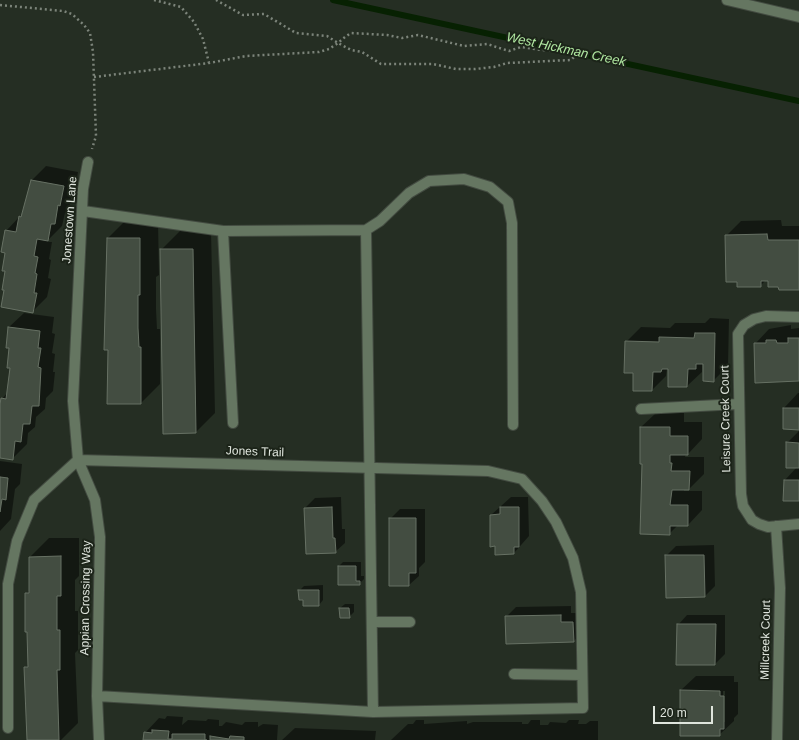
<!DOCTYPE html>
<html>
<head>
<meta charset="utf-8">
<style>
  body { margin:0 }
  #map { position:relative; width:799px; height:740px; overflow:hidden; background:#252e23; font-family:Arial,sans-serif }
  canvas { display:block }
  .scale { position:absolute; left:653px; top:706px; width:60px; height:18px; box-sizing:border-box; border:2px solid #dfe5dd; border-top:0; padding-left:5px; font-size:12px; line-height:14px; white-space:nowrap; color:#dfe5dd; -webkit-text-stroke:3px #1c2419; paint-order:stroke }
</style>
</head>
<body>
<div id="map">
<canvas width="799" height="740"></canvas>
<div class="scale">20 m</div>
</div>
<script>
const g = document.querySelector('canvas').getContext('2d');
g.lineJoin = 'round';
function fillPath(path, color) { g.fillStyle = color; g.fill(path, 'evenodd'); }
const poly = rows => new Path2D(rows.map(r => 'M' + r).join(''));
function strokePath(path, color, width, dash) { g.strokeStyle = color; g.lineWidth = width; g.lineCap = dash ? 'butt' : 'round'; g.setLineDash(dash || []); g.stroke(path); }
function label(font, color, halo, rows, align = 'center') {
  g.font = font + ' Arial,sans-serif'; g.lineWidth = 4; g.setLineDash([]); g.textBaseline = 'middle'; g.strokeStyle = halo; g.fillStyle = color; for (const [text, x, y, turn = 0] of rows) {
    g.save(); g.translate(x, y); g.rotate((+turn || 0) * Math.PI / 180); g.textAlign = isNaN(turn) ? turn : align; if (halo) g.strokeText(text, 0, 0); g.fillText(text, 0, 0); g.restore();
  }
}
fillPath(poly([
  [46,166,78,172,75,190,72,193,69,209,65,213,62,226,48,240,48,242,52,242,49,259,51,260,48,278,51,279,47,297,32,312,7,270,6,231,22,214,32,180],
  [126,220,158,220,159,275,156,277,156,309,157,329,160,329,160,384,141,403,108,238],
  [781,220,782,226,799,226,799,289,779,286,769,280,766,280,760,286,738,281,726,236,741,221],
  [211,230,215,413,196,432,161,250,180,231],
  [24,313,54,317,52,333,55,334,52,353,55,354,53,372,55,372,53,391,46,398,45,409,36,417,35,427,28,433,27,444,12,459,0,457,0,407,2,399,7,393,11,367,9,327],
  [710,318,729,319,728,366,713,381,704,363,702,363,702,372,687,386,669,386,669,368,667,368,666,376,652,390,634,372,626,342,641,327,670,328,675,323,705,323],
  [791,325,791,329,799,328,799,380,755,344,769,329],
  [798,393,799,393,799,429,784,408],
  [656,413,684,413,684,422,702,422,702,439,688,454,686,454,685,457,704,457,704,474,689,489,684,489,684,491,702,491,702,510,688,525,678,525,669,534,643,463,641,427],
  [799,431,799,500,785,480,797,467,787,443],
  [0,461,22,464,20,484,15,489,11,519,0,531],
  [341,497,342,529,345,529,345,543,335,552,305,508,315,498],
  [511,497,528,497,529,536,514,553,496,545,491,515],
  [400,509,425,509,425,562,419,568,419,576,409,585,390,519],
  [49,538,79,538,79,576,75,580,75,611,78,611,78,650,75,653,78,723,61,740,28,740,28,706,25,706,25,668,29,664,26,594,30,590,30,557],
  [714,545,715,586,705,596,666,556,676,546],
  [343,562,361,562,361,576,364,576,364,579,359,584,338,567],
  [323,585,323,600,319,605,304,599,299,591,304,586],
  [345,604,354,604,354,612,349,617,340,608],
  [571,606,571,613,583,613,583,631,574,641,506,617,516,607],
  [687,615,725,615,725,654,715,664,677,664,678,625],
  [696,676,734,676,734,682,738,682,738,714,734,718,734,721,719,735,681,690],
  [723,691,725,691,725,722,723,722],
  [167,716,183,717,182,725,188,720,206,721,208,719,219,720,219,726,222,726,226,722,242,725,245,722,258,722,258,727,263,724,278,725,277,740,144,740,145,733,159,718,165,719],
  [416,720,424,720,424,724,467,721,467,724,473,722,522,722,522,724,528,724,531,720,540,720,540,725,548,725,550,722,566,723,569,720,579,720,578,724,586,724,590,721,598,721,598,740,391,740,408,724,413,724],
  [295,728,376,731,375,740,282,740]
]), '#0007');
strokePath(poly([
  [333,0,799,101]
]), '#072102', 6);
const building = poly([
  [31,180,64,186,60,206,58,205,55,224,51,224,48,241,37,239,34,256,38,257,35,273,37,274,34,293,37,293,33,313,1,307,4,290,2,290,5,271,2,271,5,253,1,252,5,230,16,232,19,216,21,217,31,180],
  [767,234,768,240,799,240,799,290,779,290,778,287,768,287,768,281,761,281,761,287,737,287,737,282,726,282,725,235,767,234],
  [107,238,140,238,140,295,138,295,138,328,139,347,141,347,141,404,107,404,108,350,104,350,107,238],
  [160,249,193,249,196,433,163,434,160,249],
  [8,327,40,331,38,348,41,348,38,367,41,368,39,406,32,406,30,424,23,424,21,442,15,441,13,460,0,458,0,404,1,398,6,399,10,368,7,368,9,348,6,348,8,327],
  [695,333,715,333,714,382,703,381,703,364,696,364,696,369,688,369,687,387,668,387,668,369,662,369,661,372,653,372,652,391,633,391,633,373,624,373,625,341,659,342,659,337,694,338,695,333],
  [788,338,799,338,799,381,755,383,754,343,766,343,766,340,776,340,777,343,788,343,788,338],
  [783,408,799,408,799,430,783,429,783,408],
  [640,427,670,427,670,436,688,436,688,455,670,455,670,463,672,463,671,471,690,471,689,490,672,490,670,505,688,505,688,526,670,526,670,535,640,534,642,464,640,464,640,427],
  [786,442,799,443,799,468,786,468,786,442],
  [0,477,8,478,6,500,2,499,0,512,0,477],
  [784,480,799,480,799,501,783,501,784,480],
  [332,507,333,538,335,538,336,553,306,554,304,508,332,507],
  [500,507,519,507,519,547,514,547,514,554,495,555,495,546,490,547,490,515,500,514,500,507],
  [389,518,416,518,416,573,409,573,409,586,389,586,389,518],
  [665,555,704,555,705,597,666,598,665,555],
  [61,556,61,596,57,596,57,630,60,630,60,670,57,670,59,740,27,740,24,667,28,667,27,632,25,632,25,593,29,593,29,557,61,556],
  [338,566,356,566,356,581,360,581,360,585,338,585,338,566],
  [298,590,319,590,319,606,303,606,303,600,299,600,298,590],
  [339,608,349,608,350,618,340,618,339,608],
  [561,615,561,622,573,622,574,642,506,644,505,616,561,615],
  [677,624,716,624,715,665,676,665,677,624],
  [680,690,720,691,720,696,724,696,724,729,720,729,720,736,680,736,680,690],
  [152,730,169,731,168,739,172,739,172,734,205,734,205,740,207,740,143,740,144,732,152,733,152,730],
  [210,736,229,739,230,736,244,737,244,740,210,740,210,736]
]);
fillPath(building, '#434d41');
strokePath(building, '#677164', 1);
const minor = poly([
  [727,0,799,17],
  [88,162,83,189,73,401,78,460,95,500,100,537,97,696,99,740],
  [83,211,223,231,366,230,380,221,409,193,429,181,464,179,490,187,508,202,512,223,513,425],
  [366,230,373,712],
  [223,231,233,423],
  [799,317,766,316,754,319,744,325,738,334,741,494,743,506,752,520,759,524,768,527,799,524],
  [641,409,739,404],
  [78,460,488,471,522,479,542,501,556,522,573,558,581,592,583,708,373,712,97,696],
  [776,526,780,588,777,740],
  [372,622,410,622],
  [514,674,582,675],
  [8,728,8,584,17,541,34,500,78,460]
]);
strokePath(minor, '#434b41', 12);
strokePath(poly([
  [154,0,181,7,194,22,203,39,209,63],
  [0,5,63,11,72,14,84,25,90,33,93,52,96,136,92,149],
  [94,77,209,63,246,56,319,52,329,49,338,43,345,37,351,33,387,35,402,38,418,35,464,46,487,44,509,51,521,47,542,50,561,51,575,56,571,60,507,63,494,67,475,69,456,69,433,64,381,64,362,52,351,50,338,43,327,36,296,33,264,14,243,15,216,0]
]), '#7c847a', 2.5, [2, 3]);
strokePath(minor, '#657661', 10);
label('12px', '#dfe5dd', '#1c2419', [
  ["Jonestown Lane",70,220,-86],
  ["Leisure Creek Court",726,419,-91],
  ["Jones Trail",255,452,2],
  ["Appian Crossing Way",86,598,-89],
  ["Millcreek Court",766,640,-89]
]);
label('italic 13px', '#b1e9a2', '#1c2419', [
  ["West Hickman Creek",566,50,12]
]);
</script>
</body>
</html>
